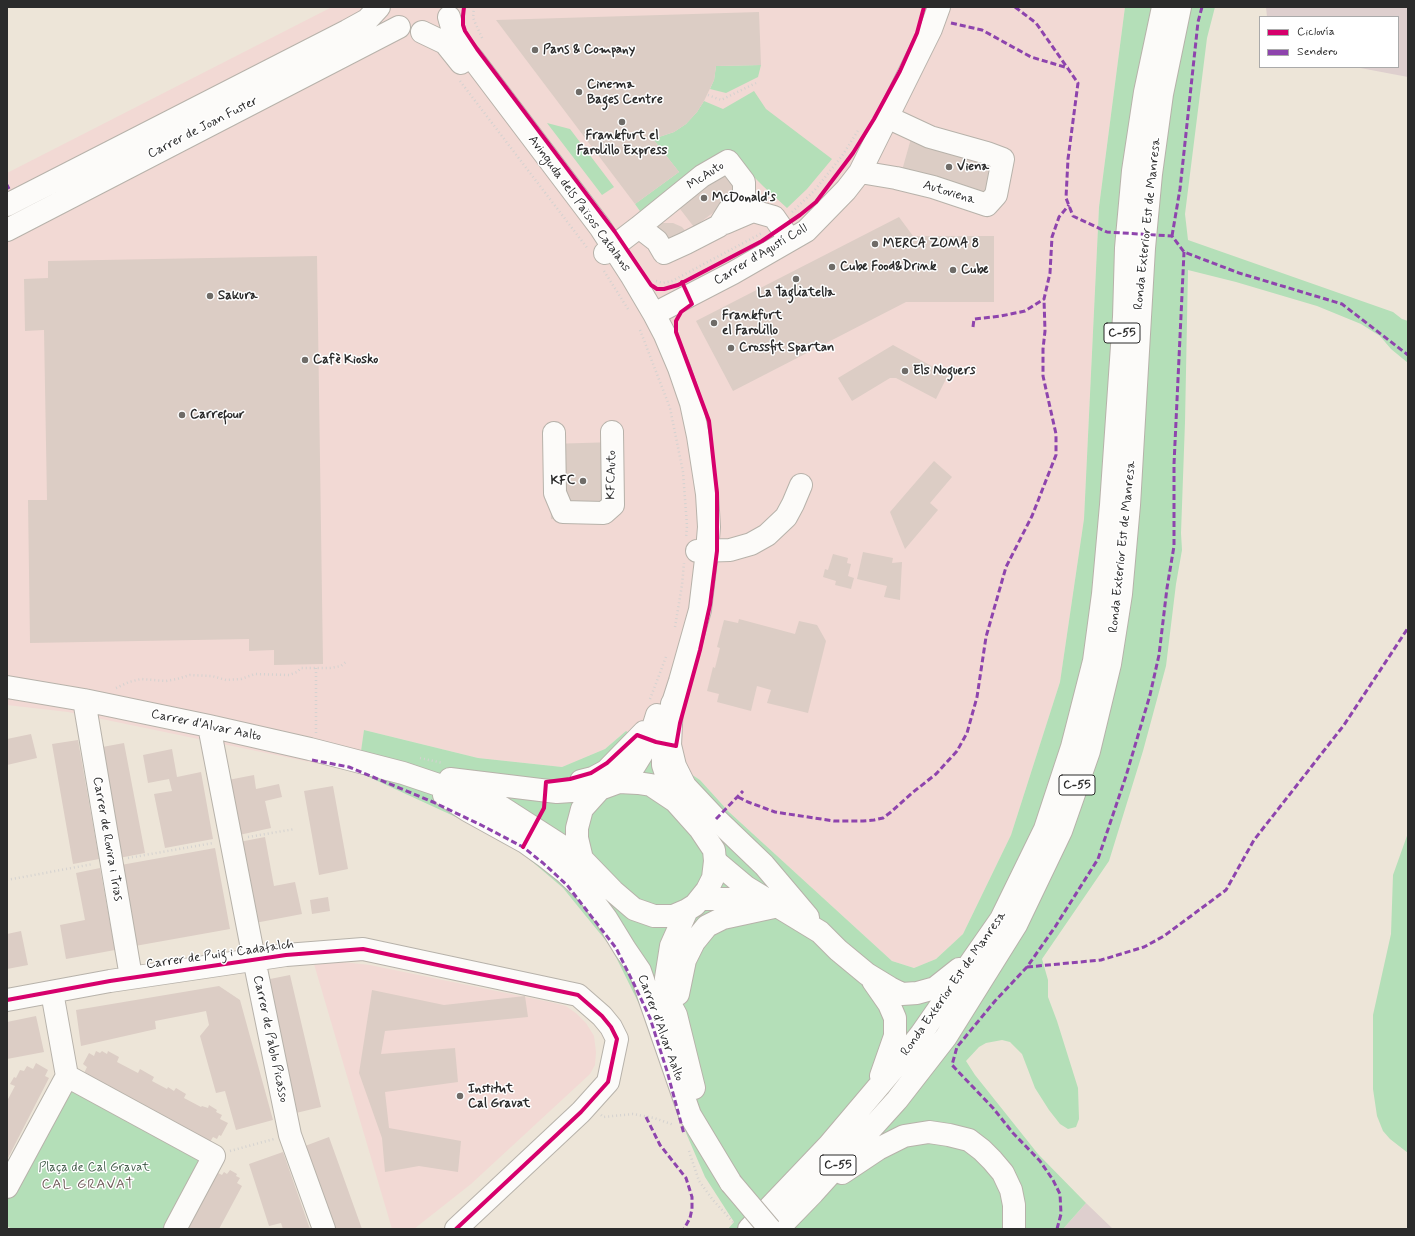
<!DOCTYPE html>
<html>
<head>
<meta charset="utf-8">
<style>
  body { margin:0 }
  #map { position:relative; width:1415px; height:1236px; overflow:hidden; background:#ede5d8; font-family:Mynerve,sans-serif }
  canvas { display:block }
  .frame { position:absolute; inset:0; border:8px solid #2b2b2b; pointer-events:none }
  .legend { position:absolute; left:1259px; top:16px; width:140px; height:52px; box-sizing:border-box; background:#fff; border:1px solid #aaa; margin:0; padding:5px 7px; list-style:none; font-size:12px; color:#2b2b2b }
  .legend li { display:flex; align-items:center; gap:8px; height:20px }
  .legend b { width:20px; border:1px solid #aaa }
</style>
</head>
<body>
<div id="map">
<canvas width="1415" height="1236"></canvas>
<div class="frame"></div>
<ul class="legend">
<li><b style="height:5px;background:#d6006c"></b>Ciclovía</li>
<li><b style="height:5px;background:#8e44ad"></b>Sendero</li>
</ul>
</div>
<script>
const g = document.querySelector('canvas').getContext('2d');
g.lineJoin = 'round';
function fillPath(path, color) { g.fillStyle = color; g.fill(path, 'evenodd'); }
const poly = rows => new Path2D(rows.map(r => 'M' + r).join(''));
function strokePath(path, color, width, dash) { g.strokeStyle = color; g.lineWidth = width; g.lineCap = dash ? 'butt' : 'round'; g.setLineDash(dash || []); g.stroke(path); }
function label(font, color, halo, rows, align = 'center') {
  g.font = font + ' Mynerve,sans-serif'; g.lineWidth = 3; g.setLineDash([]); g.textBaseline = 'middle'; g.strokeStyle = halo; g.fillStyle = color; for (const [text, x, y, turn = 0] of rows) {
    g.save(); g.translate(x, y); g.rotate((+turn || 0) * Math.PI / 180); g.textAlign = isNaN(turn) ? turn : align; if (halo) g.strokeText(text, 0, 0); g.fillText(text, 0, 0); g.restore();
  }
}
fillPath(poly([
  [332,7,1125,7,1099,207,1084,519,1060,682,1011,835,963,934,936,959,914,968,892,961,729,812,700,780,626,731,605,749,562,767,478,758,364,730,358,772,68,712,7,705,7,173],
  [343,962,370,965,550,1002,566,1006,577,1014,586,1023,594,1036,596,1052,595,1065,590,1074,471,1184,414,1229,392,1229,314,964]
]), '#f2d9d4');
fillPath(poly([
  [1266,7,1408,7,1408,77,1355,67,1398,67,1398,17,1267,17],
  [1086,1203,1113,1229,1063,1229]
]), '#decfce');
fillPath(poly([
  [1125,7,1215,7,1207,38,1185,214,1188,240,1393,312,1402,319,1408,321,1408,363,1391,349,1380,336,1361,324,1317,306,1236,282,1188,270,1185,422,1181,533,1182,550,1176,584,1166,666,1143,751,1109,861,1042,959,1048,980,1048,997,1057,1021,1078,1088,1079,1119,1076,1127,1068,1129,1060,1124,1049,1110,1035,1088,1022,1054,1010,1042,1002,1040,986,1043,979,1047,966,1061,975,1075,1038,1154,1086,1203,1063,1229,728,1229,734,1222,705,1177,680,1119,644,1014,611,947,563,888,508,841,358,772,364,730,478,758,562,767,605,749,626,731,700,780,729,812,892,961,914,968,936,959,963,934,1011,835,1060,682,1084,519,1099,207],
  [761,65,758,77,726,93,710,89,714,80,716,66],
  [754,91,766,109,832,159,807,189,787,208,763,186,727,150,642,214,635,204,679,172,653,139,674,132,686,124,697,112,704,101,723,109],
  [547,123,570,129,614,187,602,195],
  [1408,833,1408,1153,1390,1139,1383,1131,1377,1116,1373,1089,1373,1015,1391,934,1393,875],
  [69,1085,204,1158,166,1229,12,1229,7,1226,7,1198]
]), '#b4dfb8');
fillPath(poly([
  [759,12,761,65,716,66,714,80,704,101,697,112,686,124,674,132,653,139,679,172,635,204,496,20],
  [912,135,998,161,987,200,901,174],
  [725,169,742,191,694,227,677,205],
  [899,217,913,236,994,236,994,302,906,302,733,391,696,321],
  [662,223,673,223,682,227,689,235,667,248,653,227],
  [317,256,323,664,274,665,274,650,249,651,249,639,30,643,28,500,47,500,44,330,25,331,24,279,48,278,48,261],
  [893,345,948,375,936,399,896,378,890,378,852,401,838,378],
  [616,442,617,517,551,519,549,444],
  [934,461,952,477,930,503,938,510,905,549,890,512],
  [863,552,893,558,892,563,902,562,900,600,884,597,887,586,857,579],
  [833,554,848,558,847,563,851,564,848,576,854,578,851,589,835,585,836,581,823,577,825,569,828,570],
  [739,619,795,634,799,621,817,625,826,641,808,713,767,703,771,690,757,686,751,711,717,702,719,694,707,691,713,667,715,668,720,648,717,647,724,620,738,623],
  [31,734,37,758,7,765,7,739],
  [78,740,99,859,73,864,52,744],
  [124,743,145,853,119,858,97,748],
  [172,749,177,777,201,772,213,839,165,848,154,794,172,791,169,779,148,783,143,755],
  [254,775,256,789,279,784,282,797,265,801,271,828,239,835,228,780],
  [333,786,348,869,319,875,304,791],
  [265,837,274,886,295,882,302,914,255,923,239,842],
  [215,848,230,929,135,946,121,865],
  [100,868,115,950,66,959,60,925,85,920,76,873],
  [328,897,330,911,312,914,310,900],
  [21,931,28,965,7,969,7,934],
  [290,975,321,1107,296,1113,265,980],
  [219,986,240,1000,273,1120,236,1130,225,1091,216,1093,200,1036,209,1025,206,1011,155,1021,156,1029,81,1046,76,1010],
  [372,990,444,1005,525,996,528,1017,385,1031,381,1054,455,1048,458,1082,385,1092,389,1128,461,1141,458,1172,419,1166,385,1172,382,1138,359,1073],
  [36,1016,44,1052,7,1059,7,1022],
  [96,1051,100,1053,102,1051,107,1054,108,1051,119,1057,117,1062,138,1073,140,1069,154,1077,152,1081,167,1089,168,1087,174,1091,176,1088,186,1094,184,1098,201,1107,202,1106,208,1108,209,1105,217,1110,216,1112,222,1115,220,1119,228,1123,221,1136,219,1135,217,1139,213,1137,210,1142,84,1073,87,1067,83,1064,89,1053,94,1056],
  [36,1063,48,1070,45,1076,49,1078,7,1160,7,1101,15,1086,10,1084,14,1077,16,1078,20,1070,24,1071,27,1066,33,1069],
  [329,1137,362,1229,335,1229,305,1146],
  [283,1152,310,1229,283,1229,281,1223,269,1226,249,1164],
  [230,1170,237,1174,236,1176,240,1178,237,1183,242,1186,219,1229,185,1229,216,1172,222,1175,224,1172,227,1174]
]), '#dccdc5');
const minor = poly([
  [449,17,455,38,473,59,600,227,631,275,654,314,665,335,679,368,691,403,698,436,707,494,709,527,707,551,700,610,680,681,663,734,663,765,675,801],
  [422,32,445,43,461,63],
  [860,172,896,178,933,187,987,205,996,195,1003,159,987,153,930,137,887,117],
  [7,205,347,31,367,20,379,7],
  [725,223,753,211,774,217,790,240],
  [7,230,399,27],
  [605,253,639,227,657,241,664,253,686,243,719,226,729,210,744,197,744,182,728,161,702,176,639,227],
  [654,314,733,273,806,231,846,190,860,172,931,29,939,7],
  [554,433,555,493,563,512,604,513,613,505,612,432],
  [697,551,730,550,751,544,767,535,786,517,793,504,801,485],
  [7,687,84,700,209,726,310,749,403,773,498,805,582,859],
  [84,700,131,977],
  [209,726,254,959,290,1135,324,1229],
  [450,779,557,792,600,789],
  [581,781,593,778,606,771,644,732],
  [619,782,635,765,648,744,657,715],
  [619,782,638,783,651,785,675,801,700,829,714,850,715,861,713,878,707,890,695,905,687,910,673,916,654,916,634,909,613,891,582,859,577,838,577,828,582,809,600,789,619,782],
  [444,795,467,810,525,842,546,857,565,872,588,894,606,918,625,949,640,971,690,1115,731,1183],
  [687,910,671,946,666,978,667,998,676,1015,694,1088],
  [678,994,685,960,694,942,707,926,723,918,774,907],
  [7,1000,110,981,286,955,363,949,578,995,602,1016,611,1027,617,1039,608,1082,581,1112,456,1229],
  [67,1076,214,1156,175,1229],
  [7,1187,67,1076,52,992]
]);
const highway = poly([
  [672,704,670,745,675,766,685,786,716,819,764,865,808,917],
  [715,861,746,887,820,932,838,950,867,974,890,988,902,994,917,993,935,988,959,969],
  [701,899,730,899,768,905],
  [873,981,889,1004,895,1018,895,1036,881,1076],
  [842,1173,878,1149,904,1136,929,1132,949,1135,969,1140,982,1150,992,1160,1003,1173,1011,1190,1014,1205,1014,1229],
  [749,1229,829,1145,895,1067,921,1034,1001,919,1045,829,1072,747,1094,661,1103,594,1111,505,1124,317,1126,248,1133,171,1145,92,1163,7],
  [778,1229,813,1193,897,1100,946,1037,1016,925,1061,831,1089,751,1110,664,1121,594,1129,505,1144,248,1151,174,1162,94,1180,7]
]);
strokePath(minor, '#b7b2aa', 24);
strokePath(highway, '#b7b2aa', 24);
strokePath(poly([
  [474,7,473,18,483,40],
  [460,81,588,249],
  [708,95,721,100,756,83],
  [792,212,814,191,842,156,859,129],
  [604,271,628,309],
  [656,281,663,283,672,281,762,233],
  [640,330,670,408,683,472,687,526,686,538],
  [675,627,682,585,684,563],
  [116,688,129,682,141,679,166,681,177,679,190,675,212,676,226,680,241,679,255,674,289,675,297,672,301,668,330,668,341,666,347,661],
  [650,699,666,657],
  [316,733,316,668],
  [420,758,443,763],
  [248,837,295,829],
  [128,858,213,843],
  [7,880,93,864],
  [601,1115,603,1117,633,1114,654,1118,674,1125],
  [230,1151,274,1139],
  [689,1151,699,1181,713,1200,733,1222]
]), '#d4d2d0', 2.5, [1, 3]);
strokePath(minor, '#fcfbf9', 22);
strokePath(highway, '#fcfbf9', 22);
const minorBridge = poly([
  [731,1183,770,1229]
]);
strokePath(minorBridge, '#b7b2aa', 24, []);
strokePath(minorBridge, '#fcfbf9', 22);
strokePath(poly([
  [1015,7,1036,23,1078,83,1068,159,1066,198,1073,216,1107,232,1172,236,1184,252,1239,273,1342,304,1408,355],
  [951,23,982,30,1031,57,1068,68],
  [7,185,9,189],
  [1172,236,1180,189,1198,22,1202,7],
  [973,327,974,319,1001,316,1025,311,1044,299,1050,273,1052,237,1059,217,1069,205],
  [312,760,349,767,433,802,483,826,523,847,543,863,567,885,616,948,633,982,650,1018,667,1071,684,1134],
  [738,797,748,802,775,812,834,821,863,821,874,820,883,818,891,812,912,793,936,774,957,751,967,733,977,697,986,637,1006,567,1032,516,1056,455,1056,434,1043,376,1043,349,1045,331,1044,299],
  [716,819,743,791],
  [1027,967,1101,960,1144,947,1164,936,1226,890,1254,840,1344,725,1408,628],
  [646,1117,660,1145,686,1178,692,1197,692,1209,690,1218,684,1229],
  [1057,1229,1061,1214,1060,1194,1053,1180,1040,1161,1013,1133,993,1108,952,1065,957,1047,995,1001,1027,967,1055,927,1098,859,1126,776,1150,695,1159,655,1167,588,1174,546,1174,464,1184,252]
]), '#8e44ad', 3, [6, 3]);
strokePath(poly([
  [464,7,463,16,463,25,465,31,477,49,615,232,651,285,657,289,664,289,678,285,762,241,800,215,816,202,853,153,874,119,900,71,917,33,924,7],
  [523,847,544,808,546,782,570,779,591,773,607,763,637,735,656,742,676,746,680,723,700,650,710,605,717,551,717,493,709,421,676,332,676,321,681,312,692,304,682,282],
  [7,1000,110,981,286,955,363,949,578,995,602,1016,611,1027,617,1039,608,1082,581,1112,456,1229]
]), '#d6006c', 4);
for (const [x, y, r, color] of [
  [535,50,4,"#6f6c68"],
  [579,92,4,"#6f6c68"],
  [622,122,4,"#6f6c68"],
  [949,167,4,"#6f6c68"],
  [704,198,4,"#6f6c68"],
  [875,244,4,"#6f6c68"],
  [832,267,4,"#6f6c68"],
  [953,270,4,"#6f6c68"],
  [796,279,4,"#6f6c68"],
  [210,296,4,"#6f6c68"],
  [714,323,4,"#6f6c68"],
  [731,348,4,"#6f6c68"],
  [305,360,4,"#6f6c68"],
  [905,371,4,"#6f6c68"],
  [182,415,4,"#6f6c68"],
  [583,481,4,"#6f6c68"],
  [460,1096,4,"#6f6c68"]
]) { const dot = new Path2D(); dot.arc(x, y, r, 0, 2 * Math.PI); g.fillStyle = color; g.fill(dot); strokePath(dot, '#fff', 1.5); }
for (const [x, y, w] of [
  [1122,333,36],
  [1077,785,36],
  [838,1165,36]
]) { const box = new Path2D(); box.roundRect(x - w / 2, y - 10, w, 20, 3); g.fillStyle = '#fff'; g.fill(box); strokePath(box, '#2b2b2b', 1); }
label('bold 12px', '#2b2b2b', null, [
  ["C-55",1122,333],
  ["C-55",1077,785],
  ["C-55",838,1165]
]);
label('bold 13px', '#2b2b2b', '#fff', [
  ["Pans & Company",543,50],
  ["Cinema",587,85],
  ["Bages Centre",587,100],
  ["Frankfurt el",622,136,"center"],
  ["Farolillo Express",622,151,"center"],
  ["Viena",957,167],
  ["McDonald's",712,198],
  ["MERCA ZOMA 8",883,244],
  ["Cube Food&Drink",840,267],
  ["Cube",961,270],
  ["La Tagliatella",796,293,"center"],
  ["Sakura",218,296],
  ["Frankfurt",722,316],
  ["el Farolillo",722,331],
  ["Crossfit Spartan",739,348],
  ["Cafè Kiosko",313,360],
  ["Els Noguers",913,371],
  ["Carrefour",190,415],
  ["KFC",575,481,"right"],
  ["Institut",468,1089],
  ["Cal Gravat",468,1104]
], 'left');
label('13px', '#2b2b2b', '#fff', [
  ["Carrer de Joan Fuster",203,128,-27],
  ["McAuto",706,176,-33],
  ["Autoviena",949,193,17],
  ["Avinguda dels Països Catalans",579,204,54],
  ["Ronda Exterior Est de Manresa",1148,224,-84],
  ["Carrer d'Agustí Coll",761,255,-31],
  ["KFCAuto",612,475,-89],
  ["Ronda Exterior Est de Manresa",1123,547,-84],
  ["Carrer d'Alvar Aalto",206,726,12],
  ["Carrer de Rovira i Trias",107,839,80],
  ["Carrer de Puig i Cadafalch",220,955,-8],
  ["Ronda Exterior Est de Manresa",954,984,-55],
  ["Carrer d'Alvar Aalto",660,1028,70],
  ["Carrer de Pablo Picasso",270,1039,78]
]);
label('13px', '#46604d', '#fff', [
  ["Plaça de Cal Gravat",94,1168]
]);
g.letterSpacing = '1px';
label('14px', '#6c5754', '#fff', [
  ["CAL GRAVAT",88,1185]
]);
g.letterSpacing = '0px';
</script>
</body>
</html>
